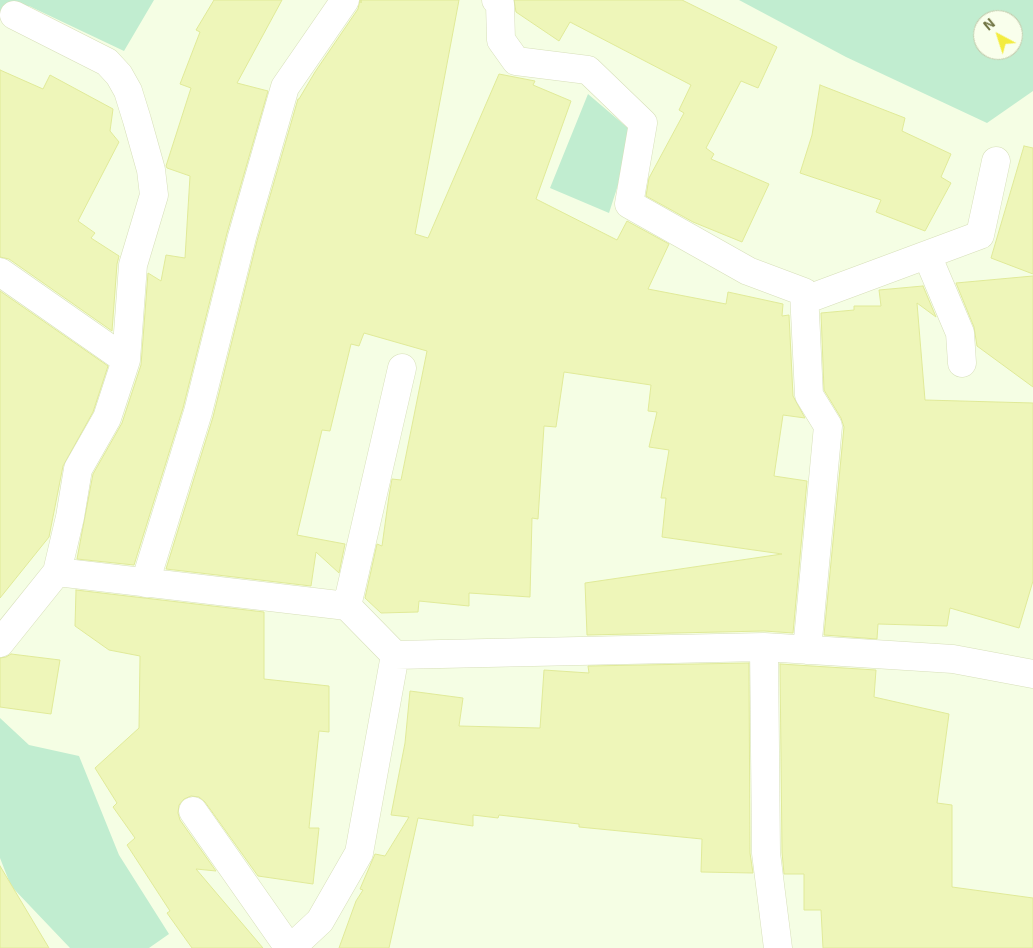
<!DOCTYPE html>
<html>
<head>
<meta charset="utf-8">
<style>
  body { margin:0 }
  #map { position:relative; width:1033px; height:948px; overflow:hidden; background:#f5fee4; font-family:"Exo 2",sans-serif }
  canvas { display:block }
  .north { position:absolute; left:973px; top:10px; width:50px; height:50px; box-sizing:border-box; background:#f9ffec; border:1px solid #c2c8a9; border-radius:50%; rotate:320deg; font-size:14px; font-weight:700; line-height:20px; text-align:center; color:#707544 }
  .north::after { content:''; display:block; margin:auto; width:18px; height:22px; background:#f3ec3f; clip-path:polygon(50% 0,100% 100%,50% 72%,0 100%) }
</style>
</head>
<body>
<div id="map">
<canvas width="1033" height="948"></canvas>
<div class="north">N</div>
</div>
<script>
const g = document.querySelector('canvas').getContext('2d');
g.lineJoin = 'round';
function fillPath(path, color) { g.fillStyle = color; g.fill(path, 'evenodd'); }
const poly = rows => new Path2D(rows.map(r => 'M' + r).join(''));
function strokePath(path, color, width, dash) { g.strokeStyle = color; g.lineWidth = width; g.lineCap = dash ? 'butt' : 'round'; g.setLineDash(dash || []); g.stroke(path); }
fillPath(poly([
  [0,0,154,0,124,51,29,6,0,16],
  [739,0,1033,0,1033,91,987,123,846,57],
  [983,20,1013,20,1013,50,983,50],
  [588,94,629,129,618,185,609,213,550,188],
  [0,718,29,745,79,756,119,855,169,934,149,948,70,948,11,886,0,858]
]), '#c1edd0');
const building = poly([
  [214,0,282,0,237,83,268,91,227,233,183,408,134,565,77,559,93,474,122,423,141,365,148,273,161,281,166,255,185,258,190,176,167,168,166,166,191,88,180,84,200,32,196,30,214,0],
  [360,0,361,0,361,3,361,0,459,0,415,234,428,238,499,74,535,81,533,85,571,101,536,199,617,240,627,221,669,244,648,289,726,304,728,292,783,304,782,316,789,315,793,396,805,418,783,415,774,476,807,481,793,633,764,631,587,635,585,583,782,554,662,537,666,498,661,498,669,450,649,447,657,412,648,411,651,385,564,372,556,427,544,426,538,519,532,518,530,597,469,593,469,606,419,601,418,612,381,613,365,598,377,544,382,546,389,496,392,479,401,480,427,351,364,333,359,346,351,344,330,431,322,430,297,535,345,544,339,573,316,552,311,586,166,569,213,417,257,241,298,99,299,99,315,72,358,9,360,0],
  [514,0,682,0,777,47,758,88,741,81,706,148,714,154,711,159,769,184,742,242,693,222,646,196,649,178,684,113,679,110,691,85,570,22,559,41,516,12,514,0],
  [0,70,43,89,50,75,113,109,110,131,119,142,78,221,95,233,91,238,119,256,117,264,112,331,9,259,0,257,0,70],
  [820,85,905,118,902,131,951,154,941,177,951,183,925,231,876,212,881,200,800,173,812,135,820,85],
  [1024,146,1033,148,1033,274,991,258,1024,146],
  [1033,276,1033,387,977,346,974,327,956,283,1033,276],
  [923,286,936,317,917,303,925,400,1033,403,1033,581,1019,628,950,608,947,626,878,624,877,639,824,635,844,427,841,418,824,390,821,313,854,310,854,306,881,306,879,290,923,286],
  [0,291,108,366,93,412,63,466,49,537,0,598,0,291],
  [76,590,264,612,264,679,329,686,329,732,319,731,309,828,319,828,313,884,258,876,205,802,199,797,191,796,184,799,179,805,178,813,180,820,216,871,196,869,263,948,192,948,167,913,170,911,127,845,135,838,113,807,117,803,95,768,139,728,140,656,109,650,75,626,76,590],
  [11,654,60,660,51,714,0,707,0,658,6,657,11,654],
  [749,663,750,853,753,873,701,872,702,839,579,827,579,824,499,815,498,818,473,815,473,826,418,818,389,948,339,948,356,901,363,890,360,889,375,854,385,856,409,817,391,815,405,743,410,691,463,698,459,726,540,728,544,670,589,673,588,666,749,663],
  [780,664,876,670,874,697,949,714,937,803,952,805,952,887,1033,898,1033,948,823,948,821,910,804,910,804,874,784,874,782,852,780,664],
  [0,866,49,948,0,948,0,866]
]);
fillPath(building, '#eef6b9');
strokePath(building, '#e0ea98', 1);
const minor = poly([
  [496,0,500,4,501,40,516,61,588,70,643,123,629,204,748,271,804,292,809,395,828,426,807,650],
  [927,255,960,333,962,363],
  [0,272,126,360],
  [805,300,980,235,996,161],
  [57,572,347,606,395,655,764,647,953,659,1033,674],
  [145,583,198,412,242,237,285,87,345,0],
  [347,606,402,368],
  [0,643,57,572,70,517,78,469,107,418,126,360,133,265,154,195,151,170,137,120,128,91,119,75,107,62,14,15],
  [764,647,766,853,778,948],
  [193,811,289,948],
  [291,948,320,921,359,853,395,655]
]);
strokePath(minor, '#d7dfb9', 29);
strokePath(minor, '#fff', 28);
</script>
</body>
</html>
